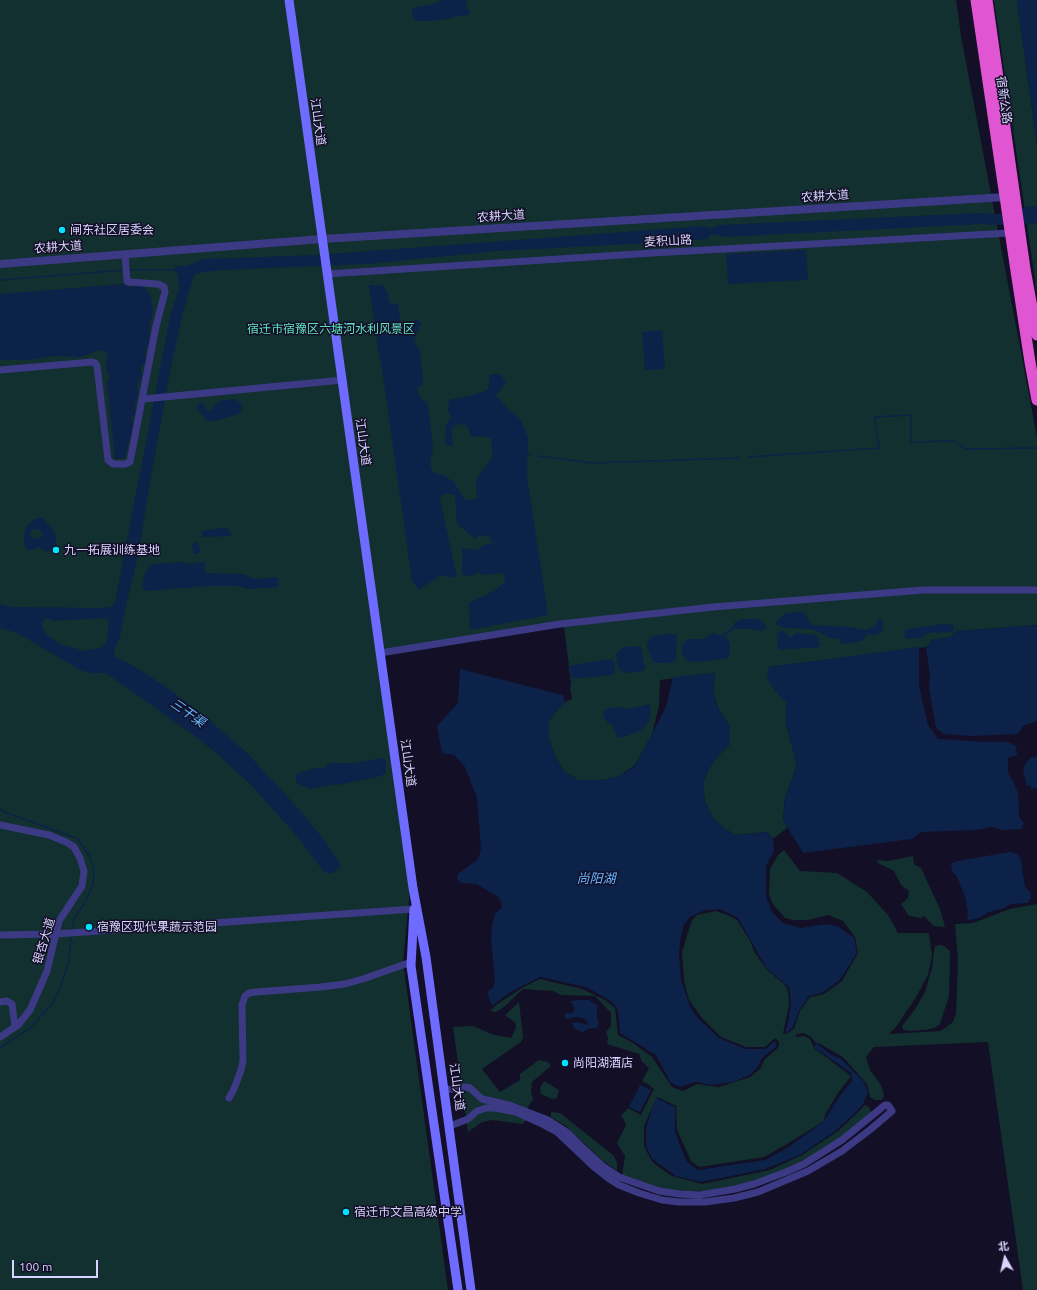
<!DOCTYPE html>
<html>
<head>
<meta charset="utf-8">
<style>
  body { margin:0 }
  #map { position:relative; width:1037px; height:1290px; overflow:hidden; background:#130f26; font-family:Ubuntu,"Noto Sans SC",sans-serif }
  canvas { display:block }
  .north { position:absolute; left:985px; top:1238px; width:40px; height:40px; -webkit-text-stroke:3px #130f26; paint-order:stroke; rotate:352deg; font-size:11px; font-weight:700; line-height:16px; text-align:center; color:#d9d4ff }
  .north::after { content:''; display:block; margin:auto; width:14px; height:18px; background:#d9d4ff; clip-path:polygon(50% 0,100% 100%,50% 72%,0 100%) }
  .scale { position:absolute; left:12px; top:1260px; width:86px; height:18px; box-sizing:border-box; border:2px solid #d9d4ff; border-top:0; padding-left:5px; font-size:12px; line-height:14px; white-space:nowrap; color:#d9d4ff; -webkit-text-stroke:3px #130f26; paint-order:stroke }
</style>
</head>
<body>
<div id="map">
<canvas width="1037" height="1290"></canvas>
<div class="north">北</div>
<div class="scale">100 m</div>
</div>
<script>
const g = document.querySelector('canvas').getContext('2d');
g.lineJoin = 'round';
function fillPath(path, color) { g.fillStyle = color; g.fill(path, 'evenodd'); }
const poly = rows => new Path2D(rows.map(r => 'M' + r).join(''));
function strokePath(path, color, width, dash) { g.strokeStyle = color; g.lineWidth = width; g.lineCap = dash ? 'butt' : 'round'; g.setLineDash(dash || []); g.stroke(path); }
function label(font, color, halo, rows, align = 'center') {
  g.font = font + ' Ubuntu,"Noto Sans SC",sans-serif'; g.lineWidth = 3; g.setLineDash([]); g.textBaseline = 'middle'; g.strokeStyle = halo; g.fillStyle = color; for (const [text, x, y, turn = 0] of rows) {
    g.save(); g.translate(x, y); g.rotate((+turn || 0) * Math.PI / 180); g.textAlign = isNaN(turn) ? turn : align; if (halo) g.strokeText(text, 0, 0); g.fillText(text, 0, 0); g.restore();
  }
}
fillPath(poly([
  [0,0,956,0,961,36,1037,437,1037,625,956,631,951,637,932,640,926,647,769,667,775,690,786,702,786,724,797,764,785,798,783,820,788,827,773,839,767,832,735,835,724,828,713,818,705,802,703,784,709,768,718,756,730,744,730,726,719,710,713,691,715,673,660,680,659,706,652,734,635,765,618,777,601,780,578,780,564,771,556,758,549,738,549,720,565,702,572,699,570,688,571,683,564,626,377,654,410,889,403,962,448,1290,0,1290],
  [994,0,1017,0,1037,144,1037,293],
  [784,850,800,871,837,873,867,892,888,915,898,933,929,933,932,956,928,975,916,997,896,1027,889,1034,941,1031,953,1022,956,1014,958,961,955,924,973,923,1010,909,1037,904,1037,1290,1023,1290,988,1042,874,1047,866,1057,870,1070,881,1085,884,1095,882,1100,875,1100,870,1097,867,1084,843,1057,820,1044,816,1043,811,1037,804,1033,797,1034,795,1037,804,1036,810,1039,814,1048,851,1076,838,1093,825,1115,824,1121,787,1144,764,1157,699,1167,691,1161,677,1130,676,1106,657,1097,644,1126,644,1146,651,1160,656,1165,672,1176,702,1184,770,1170,802,1155,838,1131,855,1115,865,1105,869,1107,871,1112,847,1134,795,1166,748,1183,704,1191,669,1191,622,1175,625,1156,617,1143,626,1125,624,1120,621,1116,628,1108,641,1115,654,1089,648,1084,642,1081,649,1068,642,1062,639,1054,607,1044,608,1038,606,1032,611,1026,611,1013,595,996,561,995,553,991,523,989,504,1007,496,1012,490,1011,496,1005,522,988,540,979,582,989,605,1000,615,1008,618,1035,633,1043,652,1057,672,1087,683,1091,697,1084,719,1087,750,1077,760,1069,765,1059,779,1047,779,1042,775,1038,765,1047,746,1047,721,1037,702,1018,689,1000,684,981,682,952,692,920,697,915,716,911,727,915,737,920,749,939,755,953,767,970,784,984,788,990,789,1004,783,1034,786,1034,794,1029,800,1011,810,997,824,994,842,981,858,953,855,937,843,921,828,915,808,920,793,920,785,918,772,903,769,894,770,869,778,855],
  [913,856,914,864,921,868,940,909,945,927,934,926,924,916,921,918,909,916,901,904,908,898,909,891,901,885,894,871,878,863,877,860,888,861],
  [940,945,944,946,950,951,950,957,949,996,940,1024,934,1028,925,1030,909,1031,904,1030,902,1028,903,1025,915,1009,925,992,932,968,934,952,935,946],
  [519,1002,523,1037,521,1042,482,1069,500,1092,520,1080,520,1074,539,1060,548,1062,551,1066,532,1082,531,1092,533,1099,528,1107,529,1117,523,1124,492,1120,482,1122,468,1132,453,1027,473,1026,494,1035,511,1038,516,1028,516,1023,505,1015],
  [544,1081,559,1090,557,1098,552,1099,541,1094,540,1088],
  [551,1112,560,1113,613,1155,617,1162,617,1171,601,1159,566,1126,551,1117]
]), '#12302f');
fillPath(poly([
  [441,0,466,0,467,7,470,12,469,15,457,16,449,19,428,21,417,21,413,19,412,13,413,8,437,3],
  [1017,0,1037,0,1037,144],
  [1037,206,1037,223,1000,225,981,224,726,237,717,235,710,235,708,239,669,242,497,251,367,264,223,270,203,272,194,275,182,316,171,367,149,488,139,552,126,606,120,637,114,651,114,654,115,657,134,666,172,691,209,720,246,752,298,808,324,840,341,865,332,874,324,872,296,835,251,785,215,752,192,734,106,673,93,673,82,671,17,633,0,628,0,604,11,607,104,608,111,607,115,602,170,317,179,288,178,274,175,272,175,266,186,266,204,259,316,255,704,226,709,228,715,227,720,225,979,213,998,214,1022,211,1024,207],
  [48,618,52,621,104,618,107,619,109,623,107,640,103,647,85,651,60,644,46,634,43,628,42,624,45,619],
  [806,250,808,280,728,284,726,254],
  [124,284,130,287,141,285,145,288,150,294,153,310,149,329,150,341,145,352,146,361,141,368,142,377,138,383,138,394,135,404,135,414,132,418,133,427,125,458,115,459,108,392,106,384,110,377,106,370,107,353,100,350,80,357,55,356,28,360,0,360,0,294],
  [369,285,383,285,388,294,389,303,398,304,401,328,410,330,415,319,421,323,414,341,420,351,423,384,417,389,421,399,428,403,433,449,430,464,433,472,445,476,454,482,465,500,477,499,476,485,478,476,493,457,491,438,481,436,472,437,466,425,457,424,451,430,453,444,450,446,445,445,446,424,451,418,448,410,449,400,474,395,488,390,490,374,501,374,506,384,496,395,507,408,521,420,528,437,527,476,548,615,470,630,469,603,494,591,505,582,504,573,483,575,478,572,469,577,462,574,462,548,476,550,487,544,493,543,489,536,480,535,475,539,457,524,455,495,444,493,440,499,457,578,441,575,419,590,412,581,382,369,379,356],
  [662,330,665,369,645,370,642,332],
  [234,399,241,403,242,409,238,414,215,421,206,420,197,408,198,404,203,403,205,408,208,411,210,411,219,401],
  [36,518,42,518,44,519,54,532,56,538,56,544,55,547,51,551,46,552,39,547,29,551,25,547,24,539,25,529,31,522],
  [33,529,38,529,41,531,42,534,41,538,35,539,30,536,30,533],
  [220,528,228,529,232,535,229,536,202,537,202,531],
  [194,542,197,542,201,549,200,552,197,554,194,553,193,550,192,546],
  [183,562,189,564,200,562,205,562,205,573,244,574,254,579,276,577,278,579,279,583,278,587,249,589,238,586,209,586,147,591,142,589,145,572,149,567,153,564],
  [800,612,804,613,812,625,849,627,866,630,873,627,877,623,878,619,882,619,883,628,881,632,875,636,868,634,862,641,845,644,841,643,839,638,832,639,812,629,784,628,776,624,777,621,786,613],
  [743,619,757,619,762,621,765,624,766,628,761,631,751,629,734,629,724,637,727,638,730,644,729,657,725,659,693,662,687,661,683,656,681,647,687,639,704,639,711,634,716,633,717,635,722,635,733,627,734,623,739,620],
  [944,624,953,625,954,630,952,632,928,633,922,638,906,639,905,637,904,632,907,629],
  [1037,625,1037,721,1023,726,1018,734,972,736,944,734,936,728,929,688,930,675,926,647,932,640,951,637,956,631],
  [781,631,785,632,790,638,796,633,817,635,820,644,819,647,779,650,778,647,777,635],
  [666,634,674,634,677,636,676,660,670,663,659,663,653,662,647,647,647,642,651,637],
  [641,646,645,669,643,671,624,673,618,668,616,654,623,647],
  [919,647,919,686,928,725,938,739,987,742,1008,742,1016,746,1017,755,1008,758,1008,773,1013,781,1018,793,1019,817,1024,823,1021,829,1002,830,992,827,975,830,921,832,912,839,803,853,783,820,785,798,797,764,786,724,786,702,775,690,768,680,767,675,769,667],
  [611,659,615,662,615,670,614,674,611,675,573,679,570,674,568,669,572,665],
  [460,669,563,695,565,702,549,720,549,738,556,758,564,771,578,780,601,780,618,777,635,766,666,707,673,677,715,673,713,691,719,710,730,726,730,744,718,756,709,768,703,784,705,802,713,818,724,828,735,835,767,832,773,839,774,851,766,866,766,896,772,912,783,923,801,928,826,924,837,926,854,938,857,953,840,980,822,993,809,996,799,1011,793,1027,785,1034,788,1022,791,1003,789,987,767,969,738,918,720,909,705,910,690,917,684,924,681,936,679,952,681,980,690,1006,695,1015,719,1038,746,1049,766,1049,775,1041,777,1046,762,1058,757,1068,750,1075,733,1082,712,1085,695,1082,680,1087,670,1082,656,1055,620,1033,618,1010,611,1001,586,987,540,977,512,991,493,1005,491,1004,487,992,493,988,495,981,491,937,492,926,495,914,502,907,500,899,497,896,476,884,461,883,457,879,458,874,478,859,481,849,477,798,465,767,454,755,442,753,437,726,458,703],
  [649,704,651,711,649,721,642,730,624,737,618,737,614,731,613,725,608,723,604,718,603,711,608,708,619,707,630,709],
  [1037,756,1037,788,1031,789,1031,785,1027,786,1023,770,1027,761,1030,758],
  [382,758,386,759,386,772,381,776,339,785,336,784,309,789,297,783,296,780,295,776,299,773,315,768,324,768,330,763,355,763],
  [1010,852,1017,854,1021,860,1025,887,1031,893,1031,898,1028,903,1011,904,1004,908,989,912,979,918,970,920,967,919,968,913,965,896,956,875,953,873,951,864,957,861],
  [581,1000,589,1000,597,1005,597,1018,599,1023,597,1028,587,1029,586,1031,581,1032,579,1030,575,1029,572,1023,578,1022,588,1025,587,1021,582,1018,577,1017,566,1019,564,1016,566,1013,572,1013,575,1009,571,1001],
  [817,1044,833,1056,840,1058,864,1082,868,1092,863,1104,854,1114,834,1132,800,1155,765,1169,701,1182,676,1176,652,1159,646,1146,646,1128,656,1098,675,1107,675,1131,681,1148,687,1162,698,1170,765,1160,789,1147,824,1121,839,1097,852,1081,851,1073,815,1048,814,1046],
  [640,1085,651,1090,640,1112,629,1107]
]), '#0c2248');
strokePath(poly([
  [128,270,177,270],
  [0,280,125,270],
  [527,455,530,455],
  [539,456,592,463,739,458],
  [748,457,879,448,875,417,911,415,911,442,954,441,966,449,1037,448],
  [0,809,7,813,76,838,81,843,91,859,94,872,93,884,86,900,74,919,72,930],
  [0,1048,30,1028,53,1003,60,988,69,961,71,936]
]), '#0c2248', 1.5);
strokePath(poly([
  [327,274,652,253,1010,233],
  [0,370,92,362,95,363,97,366,108,460,113,464,125,464,130,462,156,326,165,292,164,287,158,284,129,282,127,281,125,254],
  [143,399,343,380],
  [380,653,560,624,713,607,923,590,1037,590],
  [0,825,49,835,66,842,74,847,80,858,84,871,82,886,59,921,47,971,30,1010,18,1025,0,1037],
  [0,935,56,934,414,909],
  [0,1002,7,1001,12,1004,15,1027],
  [445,1090,466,1087,470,1088,482,1099,509,1105,548,1120,568,1133,581,1146,604,1167,619,1177,659,1191,679,1194,700,1195,735,1189,754,1184,786,1172,804,1164,842,1140,885,1105,888,1105,892,1111,871,1129,842,1151,808,1171,758,1192,734,1198,705,1202,679,1202,662,1200,639,1193,619,1185,608,1178,594,1167,557,1132,540,1123,516,1112,495,1108,486,1108,477,1111,468,1119,450,1126],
  [229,1098,234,1089,241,1070,243,1061,242,1005,245,996,249,993,256,992,321,987,345,984,366,978,411,962]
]), '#3d3a85', 7);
strokePath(poly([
  [0,264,322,239,1005,197]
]), '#3d3a85', 8);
strokePath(poly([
  [289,0,413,888,426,957,471,1290],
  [414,909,411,966,458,1290]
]), '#6f6bff', 9);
strokePath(poly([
  [976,0,1016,271,1030,362,1037,400],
  [987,0,1025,269,1037,335]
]), '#e055d1', 11);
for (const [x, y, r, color] of [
  [62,230,4,"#00e5ff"],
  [56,550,4,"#00e5ff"],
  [89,927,4,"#00e5ff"],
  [565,1063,4,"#00e5ff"],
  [346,1212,4,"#00e5ff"]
]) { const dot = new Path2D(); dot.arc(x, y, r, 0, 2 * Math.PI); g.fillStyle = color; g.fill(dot); strokePath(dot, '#130f26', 1.5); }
label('12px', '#d9d4ff', '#130f26', [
  ["宿新公路",1004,100,82],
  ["江山大道",318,122,82],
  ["农耕大道",825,196,-4],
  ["农耕大道",501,216,-4],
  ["麦积山路",668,241,-3],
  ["农耕大道",58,247,-4],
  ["江山大道",363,442,82],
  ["江山大道",408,763,82],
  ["银杏大道",44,941,-73],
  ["江山大道",457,1087,82]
]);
label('12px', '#d9d4ff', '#130f26', [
  ["闸东社区居委会",70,230],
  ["九一拓展训练基地",64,550],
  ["宿豫区现代果蔬示范园",97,927],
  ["尚阳湖酒店",573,1063],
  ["宿迁市文昌高级中学",354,1212]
], 'left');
label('12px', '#5fe0c0', '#130f26', [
  ["宿迁市宿豫区六塘河水利风景区",331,329]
]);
label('italic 13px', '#62b6ff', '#130f26', [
  ["三干渠",188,713,35],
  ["尚阳湖",596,879]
]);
</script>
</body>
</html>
